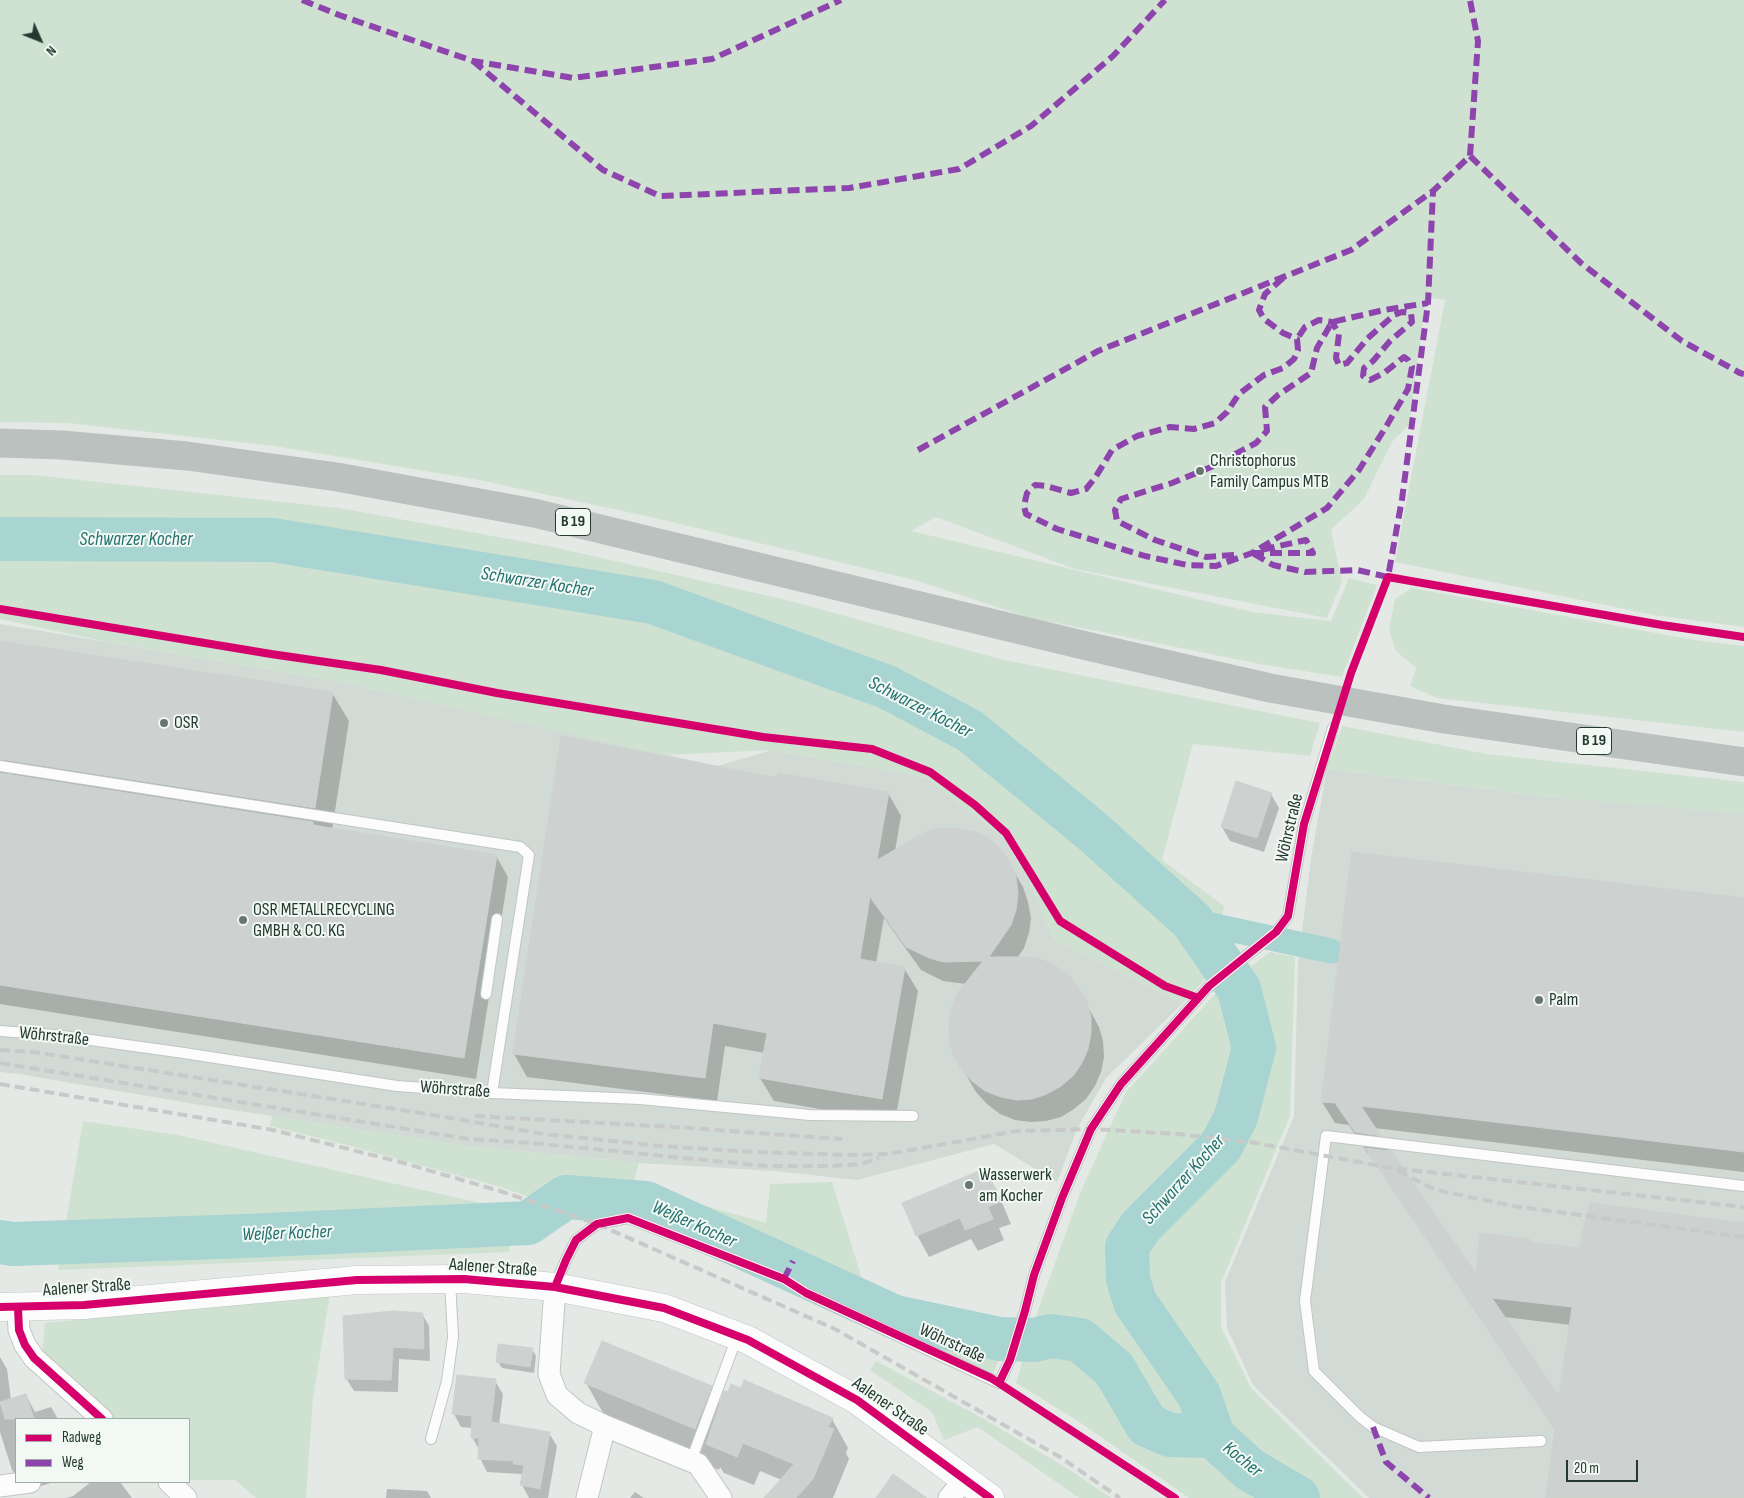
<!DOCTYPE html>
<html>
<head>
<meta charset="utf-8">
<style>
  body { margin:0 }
  #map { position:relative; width:1744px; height:1498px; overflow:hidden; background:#e4e9e6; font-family:"Sofia Sans Condensed",sans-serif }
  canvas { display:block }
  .legend { position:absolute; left:15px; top:1418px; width:175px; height:65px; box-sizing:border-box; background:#f2f8f4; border:1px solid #a0aca6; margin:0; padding:6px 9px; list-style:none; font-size:15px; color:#243a30 }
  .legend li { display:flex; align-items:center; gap:10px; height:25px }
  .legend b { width:25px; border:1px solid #a0aca6 }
  .north { position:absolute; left:15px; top:15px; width:50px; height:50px; -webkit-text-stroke:4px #f2f8f4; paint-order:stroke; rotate:134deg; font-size:14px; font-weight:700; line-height:20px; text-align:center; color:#243a30 }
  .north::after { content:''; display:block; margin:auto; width:18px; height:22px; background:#243a30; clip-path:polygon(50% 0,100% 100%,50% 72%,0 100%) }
  .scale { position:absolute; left:1566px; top:1460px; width:72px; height:22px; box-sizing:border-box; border:2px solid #243a30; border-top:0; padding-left:6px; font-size:15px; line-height:18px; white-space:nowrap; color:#243a30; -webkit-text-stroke:4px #f2f8f4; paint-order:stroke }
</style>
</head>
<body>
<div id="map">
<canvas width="1744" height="1498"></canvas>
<ul class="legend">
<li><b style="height:6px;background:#d6006c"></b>Radweg</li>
<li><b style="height:6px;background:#8e44ad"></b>Weg</li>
</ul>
<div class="north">N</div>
<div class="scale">20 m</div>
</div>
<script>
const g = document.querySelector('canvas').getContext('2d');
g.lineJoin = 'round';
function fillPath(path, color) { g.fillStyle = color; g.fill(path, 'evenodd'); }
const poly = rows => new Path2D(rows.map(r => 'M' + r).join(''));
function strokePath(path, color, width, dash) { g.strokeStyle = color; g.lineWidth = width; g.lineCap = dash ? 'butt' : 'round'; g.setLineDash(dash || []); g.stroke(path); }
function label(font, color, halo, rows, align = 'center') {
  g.font = font + ' "Sofia Sans Condensed",sans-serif'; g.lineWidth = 4; g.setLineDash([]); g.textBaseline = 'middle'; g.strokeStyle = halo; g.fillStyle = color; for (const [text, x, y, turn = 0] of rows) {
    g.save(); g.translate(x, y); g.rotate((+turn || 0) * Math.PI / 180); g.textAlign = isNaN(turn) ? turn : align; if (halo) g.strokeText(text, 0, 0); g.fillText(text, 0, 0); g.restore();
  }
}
fillPath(poly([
  [0,624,326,679,717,766,772,750,925,777,1004,838,1029,881,1054,939,1183,1003,1106,1078,1077,1129,1057,1182,994,1144,857,1180,774,1171,639,1163,467,1146,194,1104,19,1074,0,1072],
  [1327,769,1548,797,1744,812,1744,1498,1369,1498,1253,1385,1227,1328,1225,1282,1294,1116,1298,964,1311,858]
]), '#d2dad5');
fillPath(poly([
  [0,0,1744,0,1744,627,1654,615,1395,562,1445,300,1426,297,1409,425,1392,442,1364,499,1331,530,1342,582,1327,618,1075,569,936,517,911,531,1252,612,1331,621,1349,578,1377,585,1342,677,1265,665,1027,617,918,581,655,518,479,480,274,446,68,423,0,422],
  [0,475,34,475,339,508,553,547,791,601,1000,659,1320,723,1310,756,1193,744,1162,860,1224,906,1213,970,1183,1003,1054,939,1029,881,1004,838,925,777,772,750,664,755,326,679,108,642,0,619],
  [1412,588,1694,640,1744,646,1744,732,1437,698,1410,686,1416,668,1396,651,1389,630,1395,599],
  [1342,726,1487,754,1744,782,1744,814,1548,797,1327,769],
  [1270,952,1295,957,1290,1116,1221,1283,1221,1327,1251,1388,1363,1498,1189,1498,1075,1419,1016,1383,1037,1313,1081,1191,1126,1092,1216,993],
  [272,1116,467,1146,639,1163,633,1185,766,1223,770,1184,832,1182,868,1298,1003,1349,992,1376,807,1290,804,1282,722,1242,681,1231,638,1215,593,1218,497,1186,343,1144,270,1126],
  [83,1121,178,1135,512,1210,509,1252,58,1270],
  [330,1294,313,1398,306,1498,256,1498,235,1480,189,1480,189,1419,114,1419,42,1354,45,1323],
  [876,1361,984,1419,1070,1470,1111,1498,1079,1498,978,1427,944,1440,932,1412,870,1370]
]), '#cfe1d1');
fillPath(poly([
  [0,642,332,693,349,721,332,830,496,856,508,877,476,1079,0,1004,0,760,9,776,12,776,0,755],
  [562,738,778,780,888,793,901,816,895,851,1009,863,1023,887,1028,902,1031,918,1029,933,1024,948,1017,958,1078,989,1099,1027,1103,1041,1104,1057,1101,1072,1095,1086,1086,1099,1074,1109,1061,1117,1046,1121,1031,1122,1015,1120,1000,1114,987,1104,976,1092,962,1068,966,984,943,981,921,970,884,918,876,963,904,968,918,991,895,1122,774,1101,760,1078,765,1053,725,1046,717,1101,527,1077,514,1054],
  [1271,794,1279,808,1264,852,1230,841,1222,827],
  [1744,900,1744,1172,1374,1128,1389,1152,1477,1278,1529,1240,1532,1244,1580,1249,1744,1224,1744,1498,1548,1498,1556,1431,1370,1154,1368,1154,1349,1125,1335,1123,1322,1102],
  [1504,1317,1571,1325,1560,1400],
  [985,1169,997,1191,1011,1224,999,1228,1004,1240,978,1251,971,1239,929,1257,917,1235],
  [422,1314,429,1326,430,1361,399,1359,398,1392,354,1391,346,1378],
  [532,1349,536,1356,534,1373,502,1368,498,1362],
  [0,1357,7,1369,11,1400,26,1395,35,1412,51,1407,58,1419,16,1419,16,1477,12,1470,0,1432],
  [495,1381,503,1394,499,1425,549,1433,557,1446,548,1498,529,1498,522,1485,522,1476,521,1474,487,1472,480,1458,480,1451,472,1437,473,1428,461,1427,454,1414],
  [586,1383,711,1387,721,1405,832,1419,848,1448,846,1453,849,1459,833,1498,766,1498,782,1480,760,1471,754,1485,724,1473,720,1467,719,1470,610,1425],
  [19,1482,54,1482,25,1491],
  [91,1482,120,1482,132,1498,66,1498,73,1496],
  [387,1489,427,1491,431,1498,386,1498],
  [635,1492,644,1498,630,1498]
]), '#0003');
strokePath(poly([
  [1192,921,1331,951]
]), '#a8d4d1', 25);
strokePath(poly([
  [0,539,273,540,653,602,887,687,970,731,1092,831,1192,921,1239,989,1254,1048,1236,1117,1221,1146,1141,1226,1127,1247,1128,1279,1135,1302,1199,1395,1213,1436,1249,1469,1298,1498],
  [0,1242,13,1244,246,1236,528,1223,566,1197,646,1203,895,1317,1000,1339,1034,1340,1051,1336,1080,1340,1114,1369,1147,1425,1170,1435,1213,1436]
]), '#a8d4d1', 44);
const building = poly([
  [0,641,333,692,315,808,0,759,0,641],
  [561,736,777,778,778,773,889,792,877,860,924,833,940,828,957,828,973,831,988,838,1000,849,1010,862,1016,877,1018,894,1016,910,1011,925,989,957,1028,957,1043,960,1057,967,1070,976,1079,988,1087,1002,1091,1017,1091,1033,1088,1049,1082,1063,1073,1076,1061,1086,1047,1094,1032,1099,1017,1100,1001,1097,985,1091,972,1081,961,1069,953,1054,949,1038,949,1022,952,1006,959,991,983,961,944,962,929,958,906,947,870,897,860,959,905,967,882,1099,759,1078,767,1033,713,1023,705,1078,513,1054,561,736],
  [0,773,313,822,313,825,497,855,464,1058,0,985,0,773],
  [1236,781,1272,793,1257,838,1221,827,1236,781],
  [1352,852,1744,898,1744,1152,1361,1106,1381,1136,1355,1132,1335,1103,1321,1102,1352,852],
  [1365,1148,1391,1151,1476,1274,1480,1233,1530,1239,1530,1242,1579,1248,1590,1203,1744,1223,1744,1498,1546,1498,1555,1429,1365,1148],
  [1492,1298,1572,1307,1559,1396,1492,1298],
  [986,1168,1000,1202,988,1207,993,1219,965,1230,960,1218,916,1236,902,1203,986,1168],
  [393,1311,423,1313,424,1349,393,1347,391,1380,345,1379,343,1316,393,1311],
  [602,1341,712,1386,695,1429,584,1383,602,1341],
  [498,1344,533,1348,530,1367,496,1362,498,1344],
  [457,1375,496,1379,491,1422,550,1432,540,1489,520,1485,524,1465,513,1464,514,1461,478,1459,479,1438,471,1438,472,1416,452,1414,457,1375],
  [744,1380,833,1418,828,1427,834,1429,813,1479,796,1498,764,1498,794,1464,743,1443,737,1457,706,1444,724,1391,728,1392,731,1384,741,1388,744,1380],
  [26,1394,34,1419,5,1419,0,1402,26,1394],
  [893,1474,927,1498,876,1498,893,1474]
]);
fillPath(building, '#cdd1cf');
strokePath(building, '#cdd2cf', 1);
const lane = poly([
  [0,766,520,847,529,855,492,1093],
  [486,994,497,919],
  [0,1031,55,1035,184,1053,397,1086,492,1093,640,1099,810,1115,913,1116],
  [555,1285,566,1260,576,1240,597,1224,628,1218,784,1279,806,1293,999,1383,1010,1360,1025,1311,1034,1275,1062,1198,1091,1129,1121,1084,1209,986,1276,932,1288,916,1304,824,1333,728],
  [431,1439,447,1381,453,1337,450,1280],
  [1541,1441,1419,1447,1373,1427,1360,1417,1314,1371,1305,1301,1326,1136,1744,1186],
  [691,1461,737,1337]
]);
const street = poly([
  [555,1287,549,1374,557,1395,578,1413,605,1426,698,1464,721,1498],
  [18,1308,19,1330,25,1345,34,1358,102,1419],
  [169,1482,186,1498],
  [0,1486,30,1482],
  [587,1498,605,1426],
  [949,1498,965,1479]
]);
const secondary = poly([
  [0,1307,84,1305,357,1280,464,1279,555,1287,664,1308,748,1340,857,1400,990,1498]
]);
const highway = poly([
  [0,443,62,445,187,456,337,477,534,513,1091,647,1270,688,1444,719,1744,762]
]);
strokePath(lane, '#c1c6c3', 12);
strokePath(street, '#c1c6c3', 23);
strokePath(secondary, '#c0c7c3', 29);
strokePath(highway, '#bdc4c1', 29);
strokePath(lane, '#fbfcfb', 10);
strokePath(street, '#fbfcfb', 21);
strokePath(secondary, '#fbfcfb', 28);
strokePath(highway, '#bbc1bf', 28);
strokePath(poly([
  [0,1050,34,1052,427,1114,544,1134,661,1146,754,1152,848,1155,889,1154,1017,1131,1091,1129,1178,1134,1256,1143,1391,1168,1744,1207],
  [0,1063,468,1139,532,1143,765,1166,834,1166,861,1164,879,1158],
  [0,1084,273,1130,400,1162,500,1191,597,1224,835,1329,1060,1457,1120,1498],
  [475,1116,674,1127,842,1139],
  [1398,1171,1436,1190,1513,1206,1744,1237]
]), '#c7cac9', 4, [10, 5]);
strokePath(poly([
  [302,0,339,15,473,61,573,78,712,59,841,0],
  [473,61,603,170,660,196,849,188,959,169,1031,126,1113,56,1165,0],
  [1470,156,1581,263,1682,341,1740,373,1744,374],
  [1283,278,1265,294,1259,310,1264,319,1283,333,1297,339,1298,350,1294,359,1283,368,1264,375,1239,394,1227,412,1215,423,1194,429,1170,427,1137,436,1112,450,1095,478,1086,489,1071,493,1046,486,1035,485,1027,493,1024,506,1026,514,1057,529,1145,556,1187,565,1216,566,1252,553,1327,508,1359,470,1387,425,1408,389,1412,367,1408,360,1404,357,1384,373,1370,380,1363,376,1364,368,1373,361,1390,341,1412,322,1411,313,1402,312,1394,315,1367,339,1347,363,1339,365,1336,358,1339,334,1332,322,1319,320,1305,327,1297,339],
  [918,450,1098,351,1351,250,1433,191,1470,156,1478,41,1470,0],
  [1252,553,1313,553,1306,540,1261,550],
  [1254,554,1273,565,1305,572,1357,570,1388,577,1402,499,1428,303,1433,191],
  [1234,555,1206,557,1155,540,1117,521,1115,510,1121,499,1172,483,1211,467,1256,443,1267,431,1265,407,1278,395,1311,373,1317,348,1332,322,1384,310,1428,303],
  [784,1279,793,1261],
  [1373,1427,1386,1462,1429,1498]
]), '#8e44ad', 6, [12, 6]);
strokePath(poly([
  [0,609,271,654,381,670,497,693,763,737,872,749,930,772,975,805,1006,833,1060,921,1165,986,1198,998],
  [555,1287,566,1260,576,1240,597,1224,628,1218,784,1279,806,1293,991,1378,1175,1498],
  [0,1307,84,1305,357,1280,464,1279,555,1287,664,1308,748,1340,857,1400,990,1498],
  [18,1308,19,1330,25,1345,34,1358,102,1419],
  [999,1383,1010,1360,1025,1311,1034,1275,1062,1198,1091,1129,1121,1084,1209,986,1276,932,1288,916,1304,824,1351,673,1388,577,1662,625,1744,637]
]), '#d6006c', 8);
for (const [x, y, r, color] of [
  [1200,471,5,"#677770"],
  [164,723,5,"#677770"],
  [243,920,5,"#677770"],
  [1539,1000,5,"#677770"],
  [969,1185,5,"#677770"]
]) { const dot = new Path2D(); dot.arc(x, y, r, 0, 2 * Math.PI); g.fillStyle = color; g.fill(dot); strokePath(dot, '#f2f8f4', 2); }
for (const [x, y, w] of [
  [573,522,35],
  [1594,741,35]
]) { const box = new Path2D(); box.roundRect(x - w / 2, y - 13.5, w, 27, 4); g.fillStyle = '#f2f8f4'; g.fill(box); strokePath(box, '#243a30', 1); }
label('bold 16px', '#243a30', null, [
  ["B 19",573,522],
  ["B 19",1594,741]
]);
label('18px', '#243a30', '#f2f8f4', [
  ["Christophorus",1210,461],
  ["Family Campus MTB",1210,482],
  ["OSR",174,723],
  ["OSR METALLRECYCLING",253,910],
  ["GMBH & CO. KG",253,931],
  ["Palm",1549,1000],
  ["Wasserwerk",979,1175],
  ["am Kocher",979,1196]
], 'left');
label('18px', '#243a30', '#f2f8f4', [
  ["Wöhrstraße",1290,828,-77],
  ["Wöhrstraße",54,1037,6],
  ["Wöhrstraße",455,1090,4],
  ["Aalener Straße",493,1268,4],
  ["Aalener Straße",87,1288,-4],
  ["Wöhrstraße",952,1344,25],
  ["Aalener Straße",890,1407,35]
]);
label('italic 19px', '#23716e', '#f2f8f4', [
  ["Schwarzer Kocher",136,540],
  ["Schwarzer Kocher",537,583,9],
  ["Schwarzer Kocher",920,708,27],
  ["Schwarzer Kocher",1184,1180,-48],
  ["Weißer Kocher",694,1225,24],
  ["Weißer Kocher",287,1234,-2],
  ["Kocher",1242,1460,39]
]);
</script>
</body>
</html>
